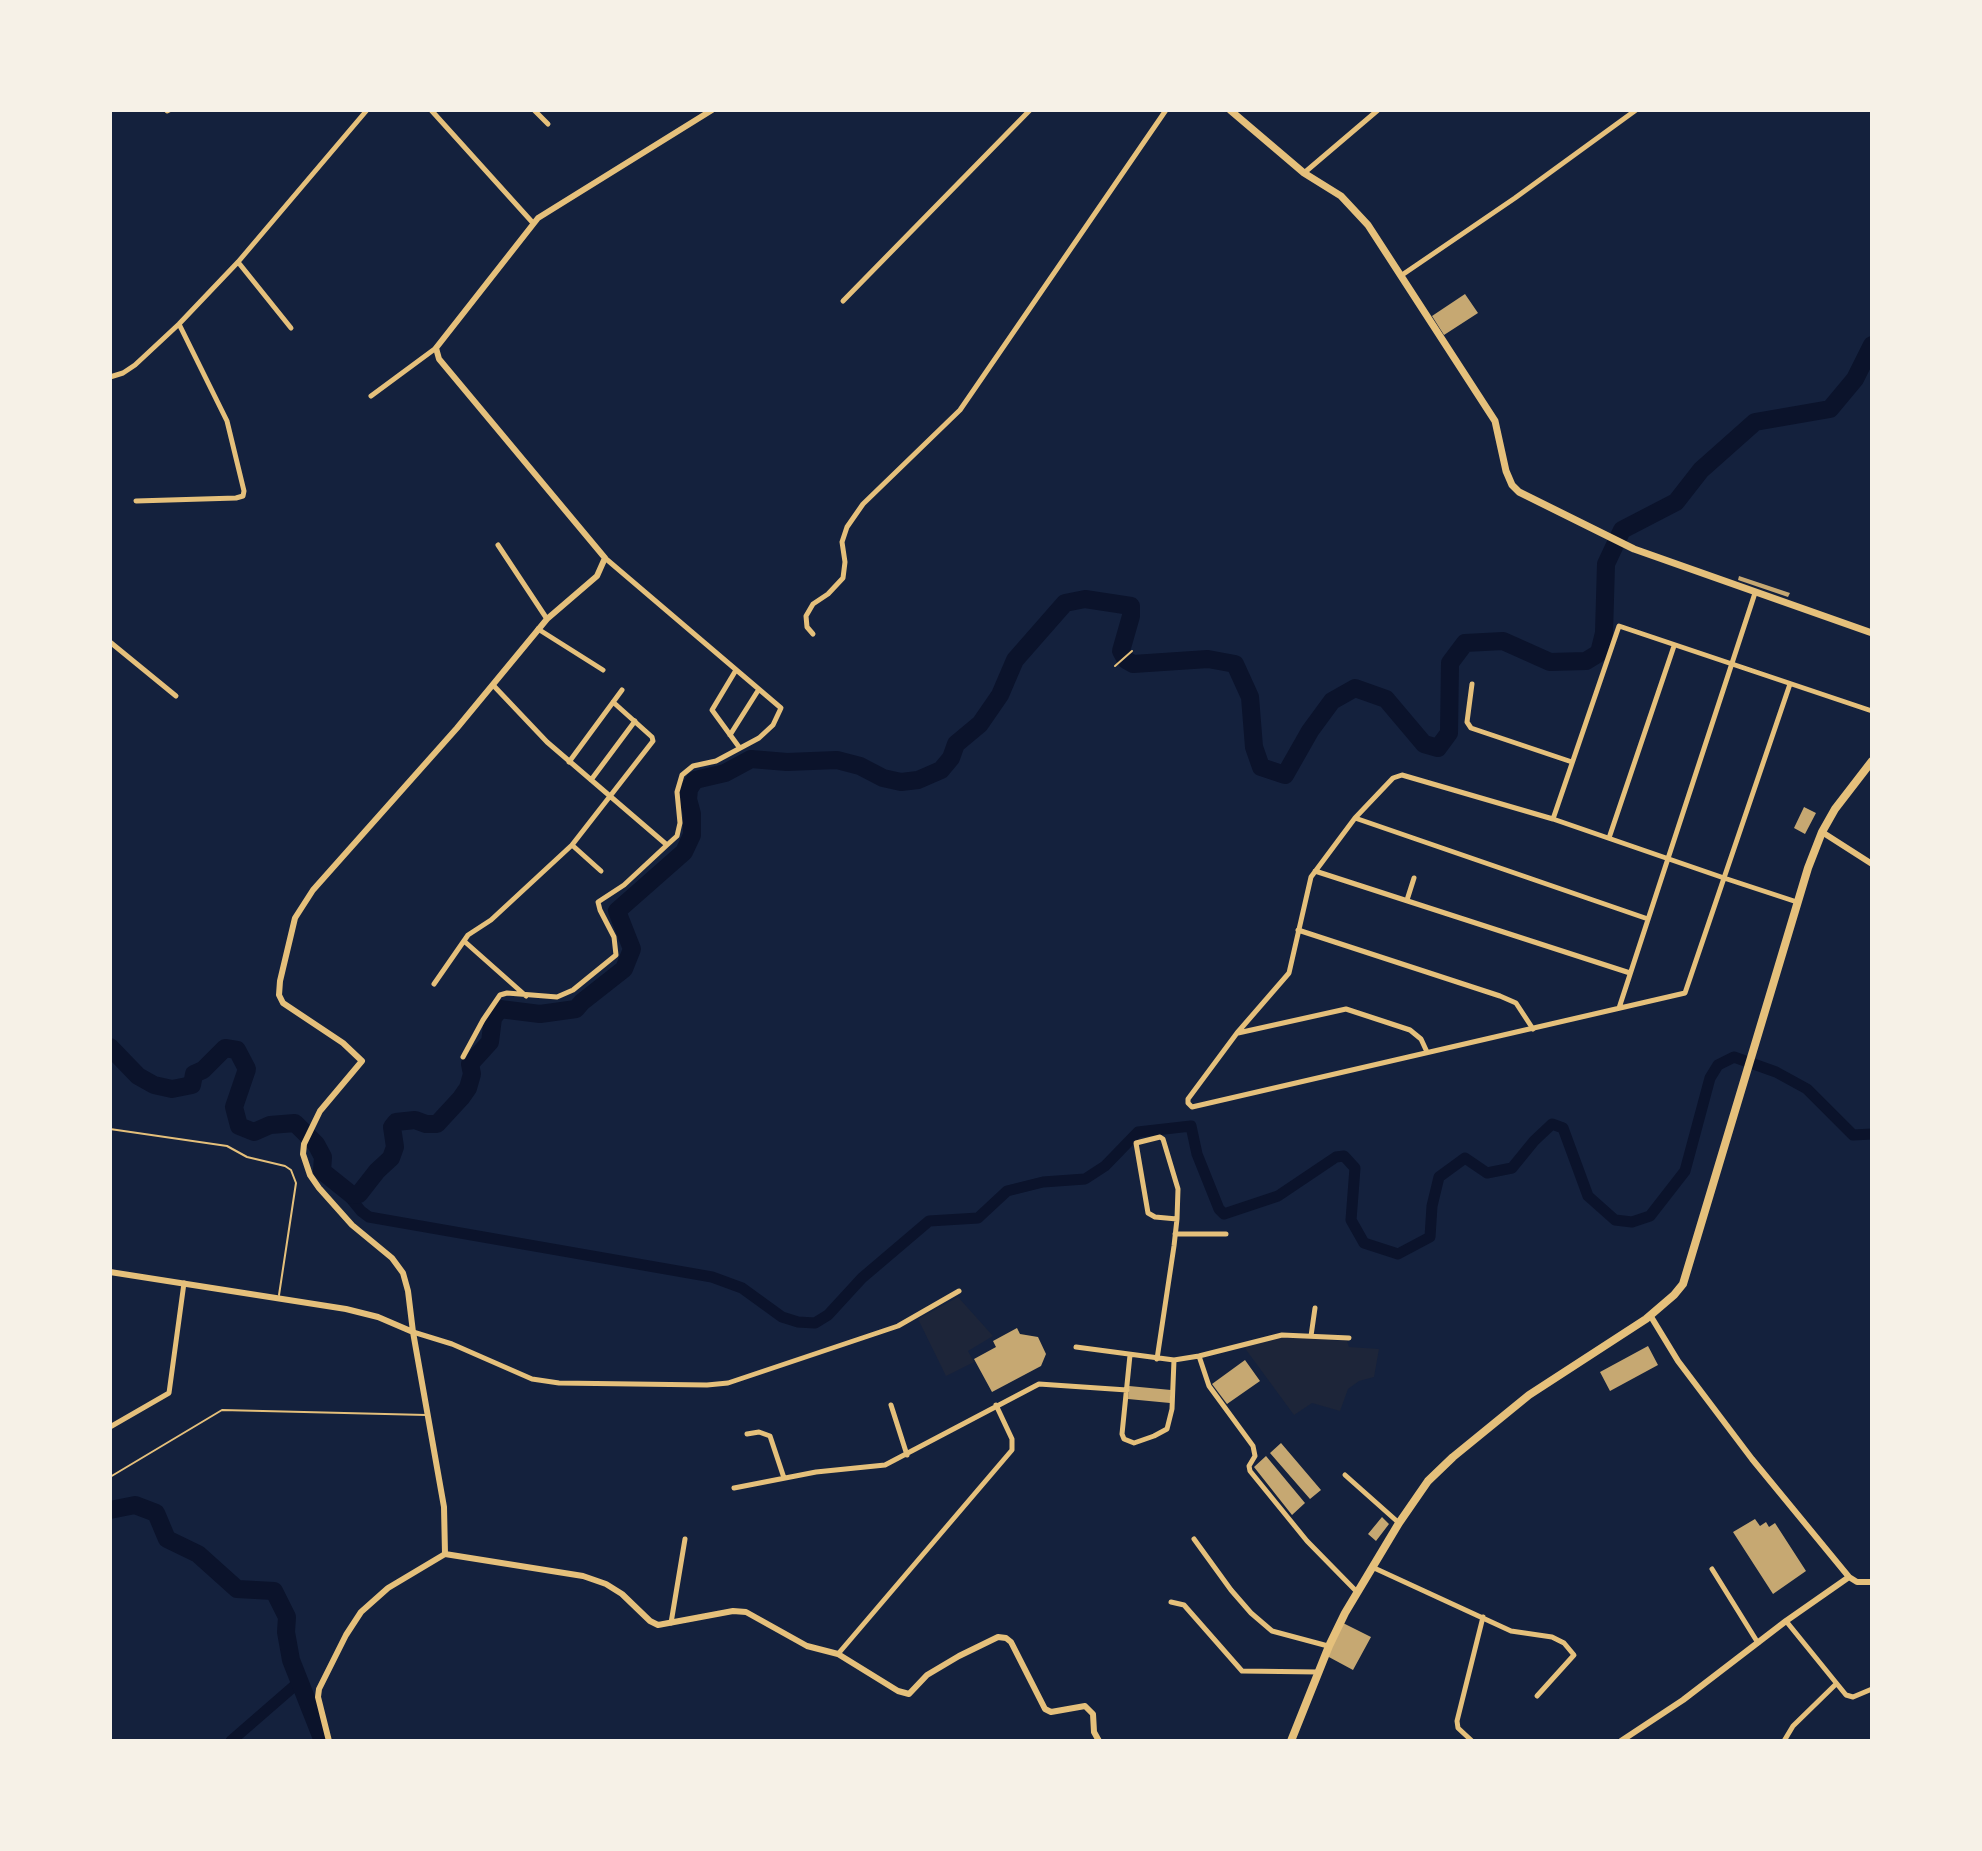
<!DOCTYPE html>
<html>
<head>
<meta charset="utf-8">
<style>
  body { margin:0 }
  #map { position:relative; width:1982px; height:1851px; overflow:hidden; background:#14213d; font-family:Ubuntu,sans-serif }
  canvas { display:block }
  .frame { position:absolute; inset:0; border:112px solid #f6f1e7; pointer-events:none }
</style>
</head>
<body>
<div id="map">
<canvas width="1982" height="1851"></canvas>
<div class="frame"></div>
</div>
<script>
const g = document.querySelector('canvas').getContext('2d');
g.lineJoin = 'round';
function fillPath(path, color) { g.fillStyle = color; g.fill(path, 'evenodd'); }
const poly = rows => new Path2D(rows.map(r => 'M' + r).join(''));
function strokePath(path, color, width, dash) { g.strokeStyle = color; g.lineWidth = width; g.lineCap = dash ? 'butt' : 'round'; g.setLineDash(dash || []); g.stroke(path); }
fillPath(poly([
  [958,1297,993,1336,968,1351,974,1362,946,1376,918,1319],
  [1282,1337,1347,1341,1349,1347,1379,1349,1374,1377,1359,1381,1348,1389,1340,1411,1312,1403,1294,1415,1244,1347]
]), '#1d2539');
strokePath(poly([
  [343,1189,361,1211,369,1217,712,1277,742,1288,782,1317,798,1322,815,1323,828,1315,862,1278,929,1221,978,1218,1007,1191,1043,1182,1085,1179,1105,1166,1138,1132,1191,1126,1197,1154,1219,1209,1224,1214,1278,1196,1336,1157,1344,1156,1355,1168,1351,1220,1364,1243,1398,1254,1430,1237,1432,1206,1439,1177,1465,1158,1487,1173,1512,1168,1534,1141,1552,1124,1563,1128,1588,1196,1615,1220,1632,1222,1650,1216,1685,1171,1710,1078,1718,1065,1734,1057,1776,1072,1807,1089,1853,1135,1872,1134],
  [231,1741,300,1681]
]), '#0b132b', 11);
strokePath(poly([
  [110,1047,138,1076,154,1085,172,1089,192,1085,194,1074,203,1070,225,1048,237,1050,247,1069,234,1107,239,1126,254,1132,270,1125,295,1123,316,1144,323,1157,322,1171,352,1195,359,1194,377,1171,391,1158,395,1147,392,1127,396,1122,415,1120,426,1124,437,1124,461,1098,468,1088,472,1074,470,1064,490,1042,493,1018,500,1009,540,1014,576,1009,582,1002,624,969,632,949,617,911,684,852,692,835,692,814,688,799,689,789,695,780,725,773,751,759,787,762,837,760,860,766,883,778,901,782,918,780,941,770,951,758,956,744,980,724,1000,695,1015,660,1065,603,1085,599,1131,606,1131,616,1121,651,1126,660,1133,664,1208,659,1235,664,1250,697,1254,747,1261,767,1285,775,1310,731,1332,701,1355,688,1386,699,1424,744,1438,748,1449,733,1450,663,1465,643,1503,641,1550,662,1586,661,1599,653,1604,633,1606,564,1622,530,1676,502,1701,470,1755,422,1830,409,1855,379,1872,345],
  [110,1510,135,1505,156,1513,167,1539,198,1554,237,1589,274,1591,287,1617,286,1632,291,1660,323,1741]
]), '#0b132b', 18);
fillPath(poly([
  [1465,294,1478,313,1444,335,1432,316],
  [1739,576,1790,593,1788,597,1738,580],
  [1804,807,1816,813,1805,834,1794,828],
  [1017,1328,1020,1334,1038,1337,1046,1354,1041,1366,992,1392,974,1359,996,1347,993,1341],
  [1648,1346,1658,1365,1610,1391,1600,1372],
  [1245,1360,1260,1381,1227,1404,1212,1384],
  [1129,1386,1171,1390,1170,1403,1128,1399],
  [1281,1443,1321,1490,1310,1499,1270,1453],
  [1266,1456,1305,1503,1292,1515,1254,1467],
  [1382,1517,1389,1524,1376,1541,1368,1534],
  [1755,1519,1760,1526,1766,1522,1769,1527,1775,1523,1806,1571,1773,1594,1733,1532],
  [1343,1623,1371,1637,1353,1670,1327,1656]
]), '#c6a872');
strokePath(poly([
  [1115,666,1132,651],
  [110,1129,227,1146,247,1157,285,1166,291,1170,296,1183,279,1295],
  [110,1477,222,1410,426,1415]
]), '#e5c07b', 2);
strokePath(poly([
  [431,110,533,223],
  [534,110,548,124],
  [167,111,169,110],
  [1304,173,1378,110],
  [238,262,291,328],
  [1402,275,1515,198,1636,110],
  [843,301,1030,110],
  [110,377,123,373,135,365,179,324,238,262,367,110],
  [371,396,436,348],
  [136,501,236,498,243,496,244,491,227,421,179,324],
  [498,545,547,619],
  [605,558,781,708,773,725,759,738,716,761,693,766,682,775,677,792,680,823,677,836,667,845],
  [538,629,603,670],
  [813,634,807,627,806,616,813,604,828,594,843,578,845,562,842,542,847,527,863,504,960,410,1166,110],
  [110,642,176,696],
  [736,670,712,710,739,747],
  [1472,684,1467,722,1471,728,1572,762],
  [1790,684,1724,878,1685,993,1192,1107,1188,1103,1188,1099,1237,1033,1289,973,1311,877,1355,818,1393,778,1402,775,1553,819,1724,878,1797,902],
  [730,735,759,689],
  [569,762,622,690],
  [591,780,635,721],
  [1355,818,1648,919],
  [1553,819,1619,626,1872,711],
  [1609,838,1674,646],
  [572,845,601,871],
  [1315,871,1630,973],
  [1407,900,1414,878],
  [1298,930,1500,996,1516,1003,1533,1029],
  [464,941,526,996],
  [434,984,468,935,491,920,572,845,653,741,652,737,613,702],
  [1619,1008,1755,593],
  [1238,1033,1346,1009,1410,1030,1421,1039,1427,1052],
  [463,1057,483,1020,500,995,507,993,557,997,573,990,616,955,614,937,600,910,598,902,624,885,667,845,547,742,493,685],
  [1175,1234,1226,1234],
  [413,1332,452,1344,532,1379,559,1383,707,1385,728,1383,898,1326,959,1291],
  [1311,1336,1315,1308],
  [1076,1347,1174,1360,1199,1356,1282,1335,1349,1338],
  [1130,1355,1122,1434,1124,1439,1134,1443,1154,1436,1167,1429,1172,1409,1174,1360],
  [1199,1356,1209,1386,1253,1446,1255,1456,1249,1466,1250,1471,1307,1541,1357,1592],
  [1157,1359,1174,1246,1177,1219,1178,1189,1163,1139,1160,1137,1136,1143,1148,1213,1155,1217,1177,1219],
  [891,1405,907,1455],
  [110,1427,169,1393,184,1283],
  [747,1434,759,1432,770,1436,784,1478],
  [1345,1475,1399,1523],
  [734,1488,816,1472,885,1465,1039,1384,1127,1390],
  [1194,1539,1231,1590,1251,1613,1272,1631,1328,1646],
  [1372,1567,1511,1631,1552,1637,1564,1643,1574,1655,1537,1696],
  [1712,1569,1758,1643],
  [1171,1602,1184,1605,1242,1671,1318,1672],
  [1786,1621,1846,1695,1853,1697,1872,1689],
  [671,1623,685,1539],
  [838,1654,1012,1450,1012,1439,996,1405],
  [1472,1741,1458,1728,1457,1721,1483,1617],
  [1784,1741,1793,1726,1836,1684]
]), '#e5c07b', 5);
strokePath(poly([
  [1822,832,1872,864],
  [110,1272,346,1309,378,1317,413,1332],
  [1650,1315,1678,1361,1752,1459,1849,1577,1857,1582,1872,1582],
  [445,1554,444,1507,413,1332,408,1291,403,1273,392,1258,352,1225,319,1188,310,1175,303,1154,304,1144,320,1111,362,1061,343,1043,283,1003,279,995,280,981,295,918,313,890,457,728,547,619,597,576,605,558,439,359,436,348,538,218,712,110],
  [329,1741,318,1697,319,1689,346,1635,361,1612,388,1588,445,1554,583,1576,606,1584,622,1594,650,1621,658,1625,733,1611,746,1612,807,1646,838,1654,898,1691,909,1694,927,1675,959,1656,998,1637,1006,1638,1011,1642,1045,1709,1051,1712,1085,1706,1093,1714,1094,1732,1099,1741],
  [1621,1741,1683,1700,1786,1621,1849,1577]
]), '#e5c07b', 6);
strokePath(poly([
  [1230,110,1304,173,1341,196,1368,225,1495,421,1506,471,1512,485,1519,492,1634,549,1872,633]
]), '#e5c07b', 7);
strokePath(poly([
  [1291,1741,1329,1646,1345,1613,1399,1523,1428,1481,1453,1457,1529,1395,1646,1319,1674,1295,1683,1284,1808,868,1822,832,1835,809,1872,761]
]), '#e5c07b', 8);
</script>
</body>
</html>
